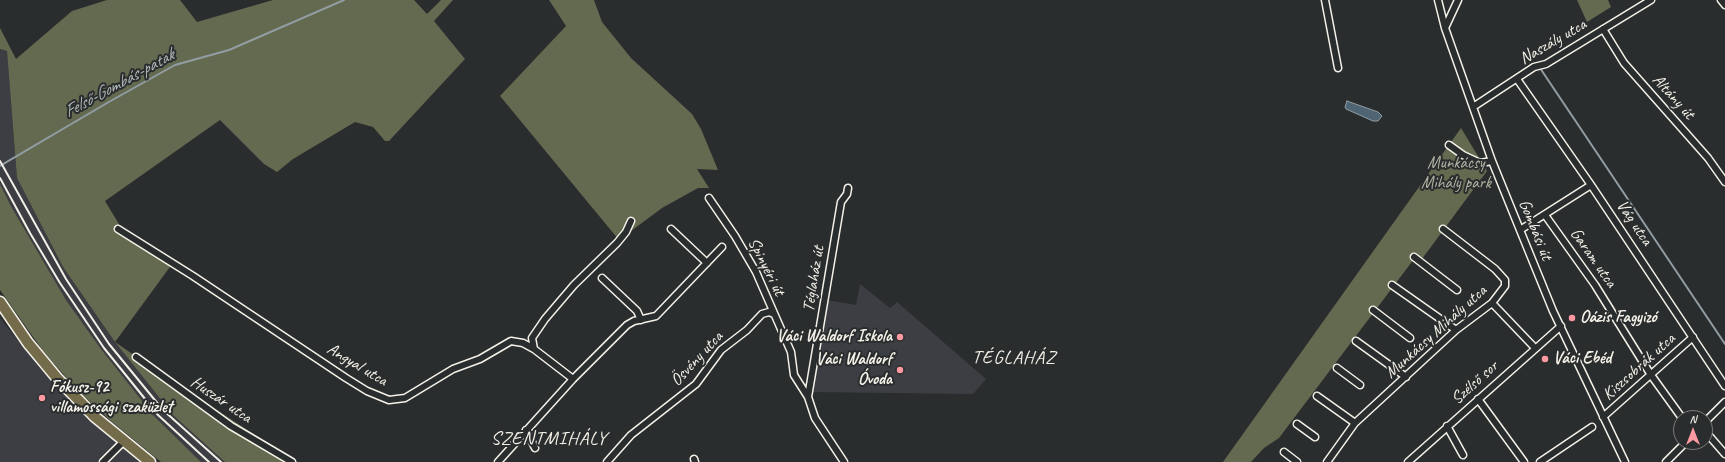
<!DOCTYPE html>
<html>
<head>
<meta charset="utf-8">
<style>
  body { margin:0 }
  #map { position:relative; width:1725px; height:462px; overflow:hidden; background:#2a2d2e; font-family:Caveat,sans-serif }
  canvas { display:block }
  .north { position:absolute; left:1673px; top:410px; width:40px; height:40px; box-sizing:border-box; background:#2a2d2e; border:1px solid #7b7b78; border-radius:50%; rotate:0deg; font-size:11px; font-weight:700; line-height:16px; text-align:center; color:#f4f1e8 }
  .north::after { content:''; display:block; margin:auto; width:14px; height:18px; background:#ff9aa2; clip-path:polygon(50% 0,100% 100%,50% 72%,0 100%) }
</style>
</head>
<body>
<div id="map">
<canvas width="1725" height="462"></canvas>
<div class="north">N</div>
</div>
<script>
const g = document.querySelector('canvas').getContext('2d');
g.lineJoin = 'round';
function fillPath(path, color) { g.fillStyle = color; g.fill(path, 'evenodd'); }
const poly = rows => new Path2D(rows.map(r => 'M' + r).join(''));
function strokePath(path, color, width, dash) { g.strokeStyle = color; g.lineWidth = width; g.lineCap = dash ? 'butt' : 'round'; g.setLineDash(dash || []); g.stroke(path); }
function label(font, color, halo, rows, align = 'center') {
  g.font = font + ' Caveat,sans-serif'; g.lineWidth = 4; g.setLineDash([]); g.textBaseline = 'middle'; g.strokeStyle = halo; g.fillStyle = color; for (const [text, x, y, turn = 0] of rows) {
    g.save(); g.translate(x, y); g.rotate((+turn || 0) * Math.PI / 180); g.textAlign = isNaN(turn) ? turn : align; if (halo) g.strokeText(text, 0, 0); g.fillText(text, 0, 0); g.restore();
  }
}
fillPath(poly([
  [0,49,7,51,17,178,63,267,115,342,174,416,225,462,201,462,154,416,101,349,66,300,12,208,0,184],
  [860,284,890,308,897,302,986,379,973,394,810,392,827,300,856,305],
  [0,318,41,370,90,420,141,462,0,462]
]), '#3c3e44');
fillPath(poly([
  [107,0,180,0,197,22,273,0,414,0,427,14,441,0,453,0,434,21,465,59,389,141,385,141,373,127,355,122,293,159,277,172,264,164,220,120,105,201,125,234,175,260,115,342,164,376,297,462,225,462,174,416,115,342,63,267,17,178,7,51,0,49,0,28,16,59,72,11],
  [549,0,594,0,602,22,631,58,692,114,701,129,718,170,697,169,709,188,698,188,662,208,619,240,500,96,566,26],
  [1577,0,1608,0,1611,7,1587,22],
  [1461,128,1487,171,1419,263,1414,259,1279,438,1264,448,1251,462,1223,462],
  [0,184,12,208,66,300,101,349,154,416,201,462,161,462,112,422,77,390,43,351,0,290]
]), '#646a50');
const water = poly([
  [1347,101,1378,112,1382,116,1378,121,1373,121,1346,109,1345,107,1347,101]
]);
fillPath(water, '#4f6573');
strokePath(water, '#919da2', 1);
strokePath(poly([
  [1540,68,1725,344],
  [0,166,107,103,175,65,229,50,344,0]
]), '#919da2', 2);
const street = poly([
  [1325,0,1338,68],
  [1438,0,1445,28,1492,161,1520,230,1553,311,1625,462],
  [1721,0,1725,5],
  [1445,28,1458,0],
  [1603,29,1624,63,1708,158,1725,182],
  [1517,79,1591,185,1725,386],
  [1473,107,1534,67,1546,64,1651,0],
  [1449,145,1463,155,1480,163,1492,161],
  [709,198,735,236,756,272,791,352,794,375,808,397],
  [1545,215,1595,285,1651,375,1682,418],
  [118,229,193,276,346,378,367,391,389,400,405,398,453,369,480,359,511,341,523,343,534,349,532,338,545,319,574,285,617,243,626,232,631,221],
  [671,229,707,263],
  [1520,230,1591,185],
  [1414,257,1457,290],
  [602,278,637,311,641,320],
  [1392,285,1456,330],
  [1492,303,1535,348],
  [1373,310,1410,338],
  [1356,341,1406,377],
  [136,357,231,426,292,462],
  [1337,368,1360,385],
  [573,379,627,325,634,321,656,316,722,247],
  [1317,396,1355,423],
  [1478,399,1524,462],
  [1603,417,1693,337],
  [1705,422,1725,402],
  [1297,424,1315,437],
  [1447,426,1463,455],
  [526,430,535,448],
  [1705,431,1725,454],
  [1284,452,1297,462],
  [694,459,695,462],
  [103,462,124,441],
  [498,462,573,379,534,349],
  [607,462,631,435,696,384,721,350,747,330,762,314,769,312,774,314],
  [844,462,815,418,808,397,841,202,847,194,848,188],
  [1327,462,1355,423,1456,330,1492,303,1505,286,1505,280,1495,269,1443,229],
  [1408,462,1561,326],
  [1540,462,1592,427],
  [1666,462,1686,442]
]);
const primary = poly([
  [0,302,28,343,57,378,95,417,150,462]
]);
strokePath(street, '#f4f1e8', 9);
strokePath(primary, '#f4f1e8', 13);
strokePath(street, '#2a2d2e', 6);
strokePath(primary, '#746b4b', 10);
strokePath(poly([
  [0,161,66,279,109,344,163,410,221,462],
  [0,178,30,233,60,283,104,348,158,415,209,462]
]), '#f4f1e8', 2);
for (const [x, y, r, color] of [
  [1572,318,4,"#ff9aa2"],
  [900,337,4,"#ff9aa2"],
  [1545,359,4,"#ff9aa2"],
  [900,370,4,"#ff9aa2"],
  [42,398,4,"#ff9aa2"]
]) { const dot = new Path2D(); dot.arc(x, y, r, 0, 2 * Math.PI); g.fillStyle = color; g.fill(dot); strokePath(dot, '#2a2d2e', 1.5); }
label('17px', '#f4f1e8', '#2a2d2e', [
  ["Naszály utca",1553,42,-30],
  ["Altány út",1673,97,48],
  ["Vág utca",1634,223,56],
  ["Gombási út",1535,230,68],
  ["Garam utca",1593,258,55],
  ["Spinyéri út",766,267,63],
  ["Téglaház út",814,279,-81],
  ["Munkácsy Mihály utca",1436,332,-42],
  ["Ösvény utca",697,359,-47],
  ["Angyal utca",357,365,31],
  ["Kiszsobrák utca",1639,367,-42],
  ["Szélső sor",1475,383,-42],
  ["Huszár utca",221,400,34]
]);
label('17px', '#b3b4a4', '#2a2d2e', [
  ["Munkácsy",1456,164],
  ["Mihály park",1456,184]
]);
label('bold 17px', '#f4f1e8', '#2a2d2e', [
  ["Oázis Fagyizó",1580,318],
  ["Váci Waldorf Iskola",892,337,"right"],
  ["Váci Ebéd",1553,359],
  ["Váci Waldorf",892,360,"right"],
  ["Óvoda",892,380,"right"],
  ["Fókusz-92",50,388],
  ["villamossági szaküzlet",50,408]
], 'left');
label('italic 18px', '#b2b9b9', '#2a2d2e', [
  ["Felső-Gombás-patak",119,84,-29]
]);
g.letterSpacing = '1px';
label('19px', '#f4f1e8', '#2a2d2e', [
  ["TÉGLAHÁZ",1014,358],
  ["SZENTMIHÁLY",549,439]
]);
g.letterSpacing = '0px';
</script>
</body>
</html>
